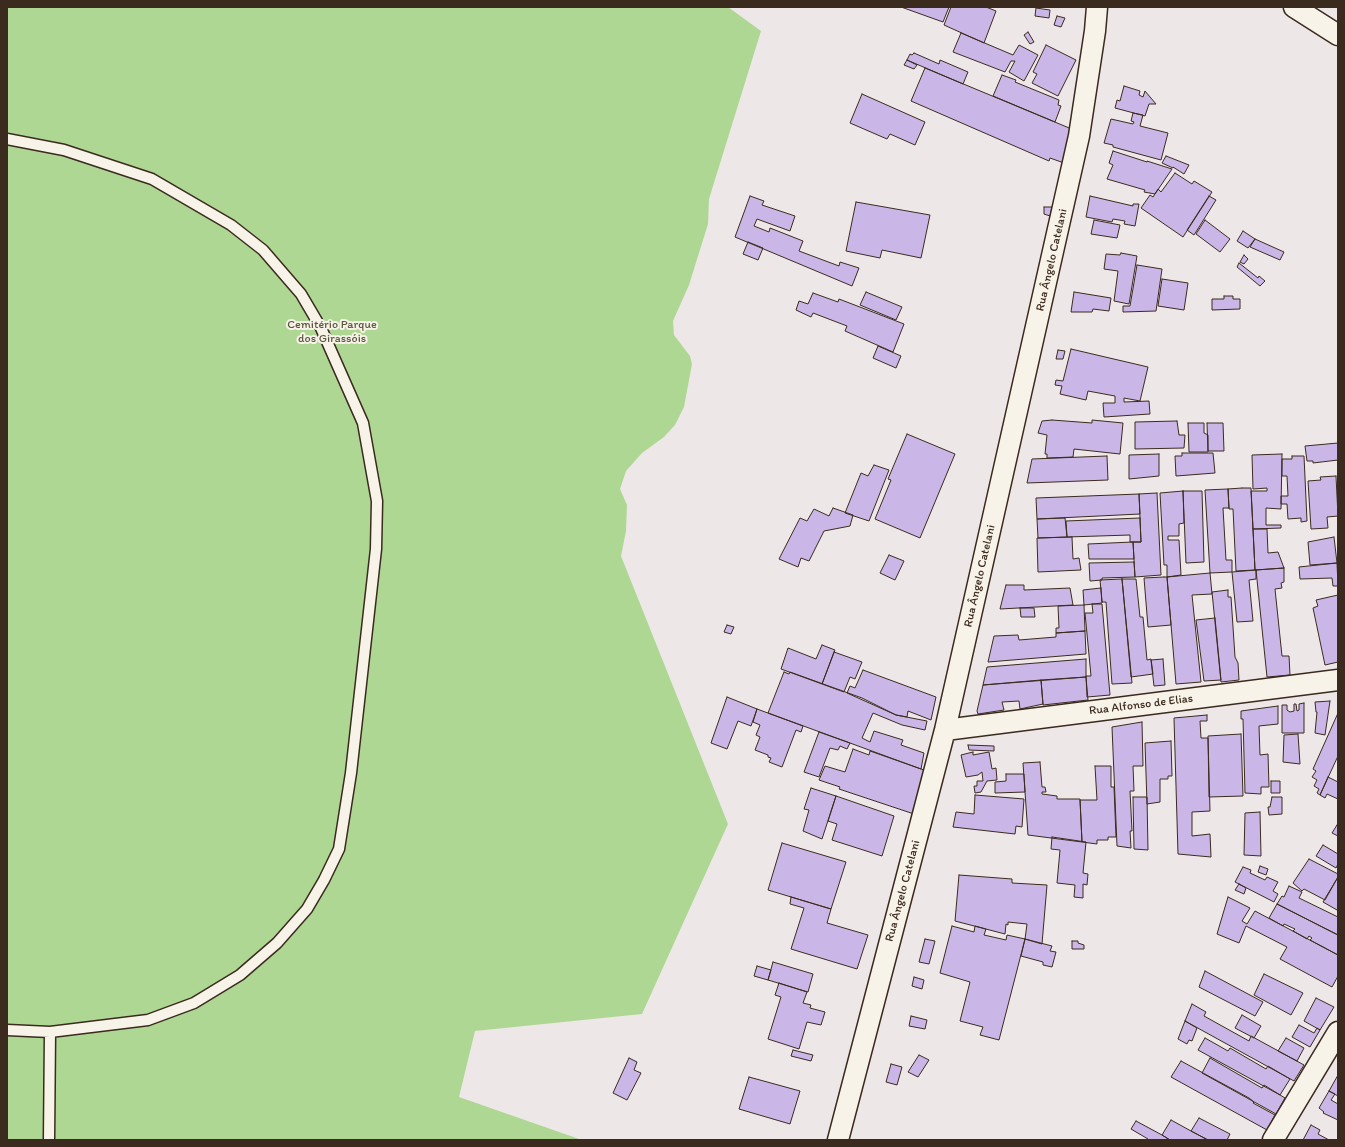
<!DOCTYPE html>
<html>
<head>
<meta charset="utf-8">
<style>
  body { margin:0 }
  #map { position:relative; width:1345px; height:1147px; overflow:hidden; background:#eee7e8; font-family:Itim,sans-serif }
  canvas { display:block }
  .frame { position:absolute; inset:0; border:8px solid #3b2a1e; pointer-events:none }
</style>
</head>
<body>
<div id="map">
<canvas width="1345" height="1147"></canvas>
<div class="frame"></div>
</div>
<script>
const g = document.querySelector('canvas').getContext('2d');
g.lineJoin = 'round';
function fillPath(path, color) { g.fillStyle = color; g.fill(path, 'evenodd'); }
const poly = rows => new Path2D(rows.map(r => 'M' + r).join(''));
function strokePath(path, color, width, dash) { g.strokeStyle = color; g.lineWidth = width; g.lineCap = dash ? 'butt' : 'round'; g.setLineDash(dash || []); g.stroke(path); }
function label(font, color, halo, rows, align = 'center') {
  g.font = font + ' Itim,sans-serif'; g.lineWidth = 4; g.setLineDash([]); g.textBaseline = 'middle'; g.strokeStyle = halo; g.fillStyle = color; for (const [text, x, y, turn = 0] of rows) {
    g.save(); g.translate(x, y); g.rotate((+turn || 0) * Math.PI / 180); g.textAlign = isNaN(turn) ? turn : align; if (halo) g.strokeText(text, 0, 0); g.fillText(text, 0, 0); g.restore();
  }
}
fillPath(poly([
  [7,7,728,7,761,31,709,199,708,224,689,285,673,321,674,335,690,356,692,364,684,407,675,425,664,437,642,453,626,471,620,489,627,505,626,531,621,556,728,824,642,1014,475,1031,459,1097,582,1140,7,1140]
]), '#afd794');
const building = poly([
  [901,7,949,7,943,22,901,7],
  [951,7,986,7,996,11,984,43,944,25,951,7],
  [1036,8,1050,10,1049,18,1035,16,1036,8],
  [1057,16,1065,18,1061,27,1054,25,1057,16],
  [1028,32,1034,42,1030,44,1024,35,1028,32],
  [961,33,1013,55,1019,45,1038,55,1024,81,1009,72,1015,61,1011,61,1005,72,953,52,961,33],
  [1046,45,1076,60,1058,96,1032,83,1037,74,1033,72,1046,45],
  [914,53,939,64,940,60,968,72,963,84,907,60,910,54,912,55,914,53],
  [907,60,917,65,914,69,904,65,907,60],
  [925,68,1074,130,1064,163,1050,158,1049,161,911,101,925,68],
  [1002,75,1016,80,1015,82,1059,100,1058,105,1061,106,1055,122,993,96,1002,75],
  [1124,86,1140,91,1139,95,1143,97,1145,91,1156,104,1149,104,1145,116,1115,108,1117,100,1120,101,1124,86],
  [862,94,925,122,915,145,890,134,887,139,850,123,862,94],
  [1133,113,1143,115,1140,126,1168,133,1161,160,1113,147,1113,145,1104,143,1111,119,1133,124,1134,122,1131,121,1133,113],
  [1113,151,1147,162,1147,161,1172,169,1155,194,1144,192,1145,190,1107,179,1113,165,1109,163,1113,151],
  [1166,156,1189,165,1184,174,1173,167,1173,168,1162,163,1166,156],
  [1175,173,1192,184,1194,181,1212,192,1183,237,1141,208,1150,195,1153,197,1158,189,1161,192,1175,173],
  [750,196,764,201,762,205,795,216,790,231,757,219,754,226,769,232,770,228,803,241,799,251,839,266,840,262,859,268,852,286,735,237,750,196],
  [1090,196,1133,206,1133,204,1139,204,1135,226,1124,224,1125,221,1113,219,1112,222,1086,217,1090,196],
  [1209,196,1216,200,1194,235,1187,230,1209,196],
  [856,202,930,215,921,258,882,250,880,258,846,251,856,202],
  [1044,207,1052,207,1050,216,1044,214,1044,207],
  [1094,220,1120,225,1117,238,1091,234,1094,220],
  [1205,220,1230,239,1220,252,1196,234,1205,220],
  [1243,231,1255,239,1248,248,1237,241,1243,231],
  [1255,239,1284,252,1280,260,1250,247,1255,239],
  [748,242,763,248,758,260,743,254,748,242],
  [1121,253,1137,256,1129,304,1114,301,1118,271,1104,269,1106,254,1120,255,1121,253],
  [1244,255,1248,259,1244,264,1240,262,1244,255],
  [1239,263,1258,278,1259,276,1265,281,1260,286,1237,267,1239,263],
  [1137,265,1162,269,1156,311,1123,312,1123,306,1130,306,1137,265],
  [1162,279,1188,283,1184,310,1158,306,1162,279],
  [866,292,902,307,896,320,860,305,866,292],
  [1074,292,1111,298,1109,311,1093,309,1092,312,1071,312,1074,292],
  [813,293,838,302,839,299,904,324,893,352,845,331,847,326,813,313,811,317,796,310,799,301,808,304,813,293],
  [1224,296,1233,296,1233,299,1240,299,1240,309,1212,310,1212,299,1224,299,1224,296],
  [878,346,901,356,896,368,873,358,878,346],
  [1071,349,1148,367,1140,401,1124,398,1124,402,1149,401,1150,414,1104,417,1103,403,1115,403,1115,396,1088,391,1086,400,1060,394,1062,386,1055,385,1056,380,1063,381,1071,349],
  [1058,350,1065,351,1063,359,1056,359,1058,350],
  [1052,420,1092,423,1092,420,1123,423,1120,454,1074,449,1073,457,1047,458,1047,454,1045,454,1047,435,1038,433,1042,421,1052,420],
  [1177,421,1179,435,1185,435,1184,448,1135,449,1135,422,1177,421],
  [1188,423,1204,423,1204,433,1208,435,1208,452,1189,452,1188,423],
  [1207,423,1223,423,1224,451,1208,451,1207,423],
  [907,434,955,454,920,538,875,519,891,480,888,479,907,434],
  [1338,443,1338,460,1313,463,1313,461,1307,461,1305,446,1338,443],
  [1182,453,1213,453,1215,473,1176,476,1175,456,1182,456,1182,453],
  [1159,454,1159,476,1129,479,1129,455,1159,454],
  [1282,454,1281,509,1266,508,1266,525,1281,525,1281,528,1253,529,1251,491,1267,491,1267,488,1253,489,1252,455,1282,454],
  [1107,456,1108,480,1027,483,1032,459,1107,456],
  [1292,456,1304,456,1307,521,1301,522,1301,518,1288,519,1287,504,1281,504,1281,496,1288,496,1287,476,1282,476,1282,459,1292,459,1292,456],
  [874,465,889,470,869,521,845,513,861,473,868,476,874,465],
  [1336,476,1338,516,1327,517,1328,528,1311,529,1308,481,1321,480,1320,477,1336,476],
  [1242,488,1251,488,1255,570,1236,571,1233,509,1229,509,1228,489,1242,488],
  [1228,489,1229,508,1223,508,1226,560,1232,560,1232,572,1210,573,1205,490,1228,489],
  [1183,491,1202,491,1204,562,1186,563,1183,491],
  [1183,491,1184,523,1179,524,1179,536,1168,536,1168,540,1179,540,1181,575,1167,577,1167,565,1164,565,1160,493,1183,491],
  [1157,493,1161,575,1135,577,1133,542,1141,542,1139,494,1157,493],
  [1139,494,1140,514,1037,519,1036,498,1139,494],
  [833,508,853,515,850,526,824,531,809,561,801,558,798,567,779,559,800,518,807,521,814,509,829,516,833,508],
  [1065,518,1067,537,1038,538,1037,519,1065,518],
  [1140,518,1141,542,1130,542,1130,535,1067,537,1066,521,1140,518],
  [1253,529,1267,529,1268,553,1278,552,1284,568,1255,570,1253,529],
  [1072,537,1073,559,1079,558,1081,570,1038,572,1037,538,1072,537],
  [1334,537,1337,563,1310,565,1308,542,1334,537],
  [1133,542,1134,559,1089,559,1088,544,1133,542],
  [889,555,904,561,895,580,880,573,889,555],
  [1134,562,1135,577,1102,578,1102,580,1090,581,1089,563,1134,562],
  [1337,563,1338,586,1333,586,1332,578,1300,579,1299,567,1337,563],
  [1284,568,1284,582,1281,583,1282,588,1275,589,1282,656,1289,656,1290,675,1267,677,1256,570,1284,568],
  [1256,570,1256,579,1249,580,1253,621,1237,622,1232,572,1256,570],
  [1210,573,1212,594,1192,595,1201,682,1176,684,1167,577,1210,573],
  [1164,577,1167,577,1171,625,1148,627,1144,578,1164,577],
  [1122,579,1132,683,1112,684,1106,602,1102,602,1100,580,1122,579],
  [1122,579,1136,579,1140,617,1143,617,1147,660,1151,659,1153,674,1131,677,1122,579],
  [1006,585,1024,585,1024,590,1070,588,1073,605,1000,609,1006,585],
  [1101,588,1102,603,1084,605,1083,590,1101,588],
  [1228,590,1228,597,1231,597,1235,657,1238,663,1239,680,1221,682,1212,592,1228,590],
  [1338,595,1338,662,1325,665,1313,608,1318,606,1316,600,1338,595],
  [1092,604,1102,604,1110,695,1087,697,1086,676,1091,676,1085,613,1093,613,1092,604],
  [1084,605,1085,631,1056,633,1056,628,1059,628,1058,606,1084,605],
  [1020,608,1034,608,1035,617,1021,617,1020,608],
  [1215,618,1221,680,1204,681,1196,620,1215,618],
  [727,625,734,627,731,634,724,632,727,625],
  [1085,631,1086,654,988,662,994,636,1018,635,1019,640,1056,637,1056,633,1085,631],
  [822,645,835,650,822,684,781,669,788,648,816,659,822,645],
  [834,652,862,662,855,679,850,677,844,692,822,684,834,652],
  [1086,659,1086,677,983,685,987,667,1086,659],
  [1163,659,1165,685,1154,686,1151,660,1163,659],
  [863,670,936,697,931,720,908,711,907,717,896,715,847,693,850,686,855,688,863,670],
  [784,672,789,674,790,672,862,698,896,715,927,721,925,730,902,725,873,713,862,738,870,742,874,731,903,740,901,745,924,753,921,769,768,713,784,672],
  [1086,677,1088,700,1043,705,1041,680,1086,677],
  [1041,680,1043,704,1020,709,1019,701,1002,702,1004,710,978,714,977,711,983,685,1041,680],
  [727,697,757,709,751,726,738,721,727,749,711,743,727,697],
  [1330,701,1325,735,1315,733,1317,712,1316,712,1315,702,1330,701],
  [1304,703,1304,733,1282,733,1282,705,1287,705,1287,710,1290,712,1294,711,1294,704,1296,704,1297,711,1299,710,1299,704,1304,703],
  [1278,706,1278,724,1259,726,1260,755,1268,754,1269,787,1261,787,1261,794,1245,793,1243,719,1241,719,1241,711,1278,706],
  [757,709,803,726,801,732,796,730,782,767,769,762,771,758,768,757,768,755,755,750,760,737,756,735,760,725,753,722,757,709],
  [1338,713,1338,756,1320,795,1317,793,1319,789,1314,786,1317,780,1312,777,1316,771,1313,769,1338,713],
  [1207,715,1207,721,1200,721,1201,738,1208,738,1210,811,1192,812,1192,836,1210,834,1211,857,1178,854,1174,718,1207,715],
  [1142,722,1143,766,1133,766,1134,791,1130,791,1132,831,1130,831,1131,848,1117,846,1112,727,1142,722],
  [819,732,850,743,847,749,840,746,838,750,830,748,819,777,804,772,819,732],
  [1241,734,1243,796,1209,797,1208,736,1241,734],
  [1298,734,1300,764,1283,762,1284,735,1298,734],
  [1171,741,1172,776,1168,776,1168,779,1160,779,1160,802,1147,804,1145,743,1171,741],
  [968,745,994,746,994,751,969,750,968,745],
  [853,749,869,755,870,751,924,770,914,814,839,789,840,787,819,780,825,766,845,772,853,749],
  [973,752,973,755,989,752,992,769,996,768,997,780,987,781,981,792,975,793,974,786,977,786,977,781,983,781,982,772,978,775,966,777,961,755,973,752],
  [1040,762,1042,787,1045,787,1046,792,1042,792,1042,794,1057,796,1057,799,1080,799,1082,842,1028,835,1023,763,1040,762],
  [1095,766,1111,766,1111,787,1114,787,1116,837,1108,837,1108,840,1097,840,1097,844,1082,842,1080,800,1097,800,1095,766],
  [1006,774,1024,774,1025,792,995,793,995,782,1006,781,1006,774],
  [1328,777,1338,782,1338,799,1327,794,1325,798,1320,795,1328,777],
  [1271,781,1280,781,1280,793,1271,793,1271,781],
  [811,788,836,796,822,839,803,831,809,810,804,809,811,788],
  [975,795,1024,799,1022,827,1016,826,1015,834,953,827,956,812,974,814,975,795],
  [836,796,894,816,882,856,832,840,837,824,828,821,836,796],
  [1133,797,1147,797,1148,850,1134,849,1133,797],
  [1272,797,1282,797,1282,814,1269,815,1268,807,1270,807,1272,797],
  [1260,812,1261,856,1244,855,1245,813,1260,812],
  [1337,825,1338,825,1338,836,1332,833,1337,825],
  [1052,837,1086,842,1083,873,1088,874,1087,885,1083,884,1083,898,1074,897,1075,885,1057,883,1060,850,1051,849,1052,837],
  [782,843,846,862,831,909,768,890,782,843],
  [1323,845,1338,854,1338,864,1336,868,1316,856,1323,845],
  [1309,859,1338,874,1338,877,1325,900,1304,889,1302,891,1293,883,1309,859],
  [1260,866,1268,869,1266,875,1258,872,1260,866],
  [1243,867,1251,870,1250,873,1265,880,1267,877,1278,882,1273,891,1278,894,1274,902,1235,882,1243,867],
  [959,875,1012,879,1012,883,1047,885,1042,944,1025,939,1027,924,1008,922,1008,925,1006,924,1005,934,955,921,959,875],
  [1338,877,1338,908,1337,910,1323,902,1338,877],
  [1239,884,1246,888,1244,894,1235,890,1239,884],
  [1289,886,1302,892,1299,898,1338,917,1338,935,1277,904,1282,896,1284,897,1289,886],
  [791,897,831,909,827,923,868,935,857,969,791,949,804,908,790,904,791,897],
  [1228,897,1250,908,1242,921,1247,924,1255,911,1338,955,1338,976,1332,987,1280,959,1287,947,1246,926,1239,943,1217,934,1228,897],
  [1277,904,1338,935,1338,955,1310,940,1312,938,1309,936,1307,939,1293,931,1295,929,1284,924,1283,926,1269,918,1277,904],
  [952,926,974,932,975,926,986,929,984,935,1006,940,1007,935,1025,939,999,1040,980,1035,983,1027,960,1021,970,982,940,973,952,926],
  [925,939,935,941,929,964,919,962,925,939],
  [1025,939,1052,946,1050,951,1056,952,1052,967,1043,965,1043,962,1021,956,1025,939],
  [1072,941,1078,941,1078,943,1084,945,1084,949,1072,949,1072,941],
  [773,962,813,974,808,992,768,980,773,962],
  [757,966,771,970,768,980,754,976,757,966],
  [1205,971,1263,1002,1255,1016,1199,987,1205,971],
  [1264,974,1303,993,1291,1015,1254,995,1264,974],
  [914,977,924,980,922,989,912,986,914,977],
  [779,983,807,992,803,1003,811,1005,810,1008,825,1012,821,1025,807,1022,799,1049,768,1039,781,997,775,995,779,983],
  [1316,998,1334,1007,1320,1030,1304,1021,1316,998],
  [1192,1004,1206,1012,1204,1016,1249,1041,1251,1036,1304,1065,1294,1081,1185,1021,1192,1004],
  [1242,1015,1261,1026,1254,1038,1235,1028,1242,1015],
  [911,1016,927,1020,925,1029,909,1026,911,1016],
  [1185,1021,1197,1028,1192,1041,1189,1040,1187,1044,1178,1039,1185,1021],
  [1299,1025,1314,1033,1317,1028,1320,1030,1310,1047,1292,1037,1299,1025],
  [1205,1038,1228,1051,1230,1048,1266,1069,1268,1066,1290,1079,1280,1095,1198,1050,1205,1038],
  [1286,1038,1304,1048,1297,1061,1278,1051,1286,1038],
  [793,1050,813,1055,811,1061,791,1056,793,1050],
  [919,1055,929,1060,918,1077,908,1072,919,1055],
  [629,1058,637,1062,634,1070,641,1073,627,1100,613,1093,629,1058],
  [1210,1058,1262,1088,1264,1085,1285,1098,1276,1114,1202,1073,1210,1058],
  [1181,1061,1249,1098,1254,1102,1253,1103,1275,1115,1267,1130,1171,1077,1181,1061],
  [891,1064,902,1067,897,1085,886,1082,891,1064],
  [1338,1075,1338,1096,1329,1091,1338,1075],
  [749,1077,800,1091,790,1124,739,1109,749,1077],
  [1329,1091,1335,1094,1331,1100,1338,1104,1338,1120,1323,1113,1324,1112,1319,1108,1329,1091],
  [1199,1118,1230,1134,1227,1140,1208,1140,1191,1131,1199,1118],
  [1171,1120,1191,1131,1208,1140,1170,1140,1162,1135,1171,1120],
  [1136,1121,1162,1135,1170,1140,1147,1140,1148,1139,1131,1129,1136,1121],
  [1311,1125,1320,1130,1318,1134,1329,1140,1303,1140,1311,1125]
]);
fillPath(building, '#cbb7e7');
strokePath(building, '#3b2a1e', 1);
const service = poly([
  [7,139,64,150,152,179,231,225,263,250,301,294,321,328,363,423,377,501,376,549,351,773,339,849,324,880,307,909,277,943,240,975,194,1003,148,1020,50,1032,7,1030],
  [49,1140,50,1032]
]);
const minor = poly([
  [1294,7,1338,35],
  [945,730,1338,680],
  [838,1140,945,730,1079,136,1095,31,1097,7],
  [1273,1140,1338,1032]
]);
strokePath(service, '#3b2a1e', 13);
strokePath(minor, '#3b2a1e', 23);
strokePath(service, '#f7f3e8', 10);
strokePath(minor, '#f7f3e8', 20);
label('12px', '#3b2a1e', '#f7f3e8', [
  ["Rua Ângelo Catelani",1052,260,-77],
  ["Rua Ângelo Catelani",980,576,-77],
  ["Rua Alfonso de Elias",1141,705,-7],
  ["Rua Ângelo Catelani",903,891,-75]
]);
label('12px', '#58553c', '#f7f3e8', [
  ["Cemitério Parque",332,325],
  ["dos Girassóis",332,339]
]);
</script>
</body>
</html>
